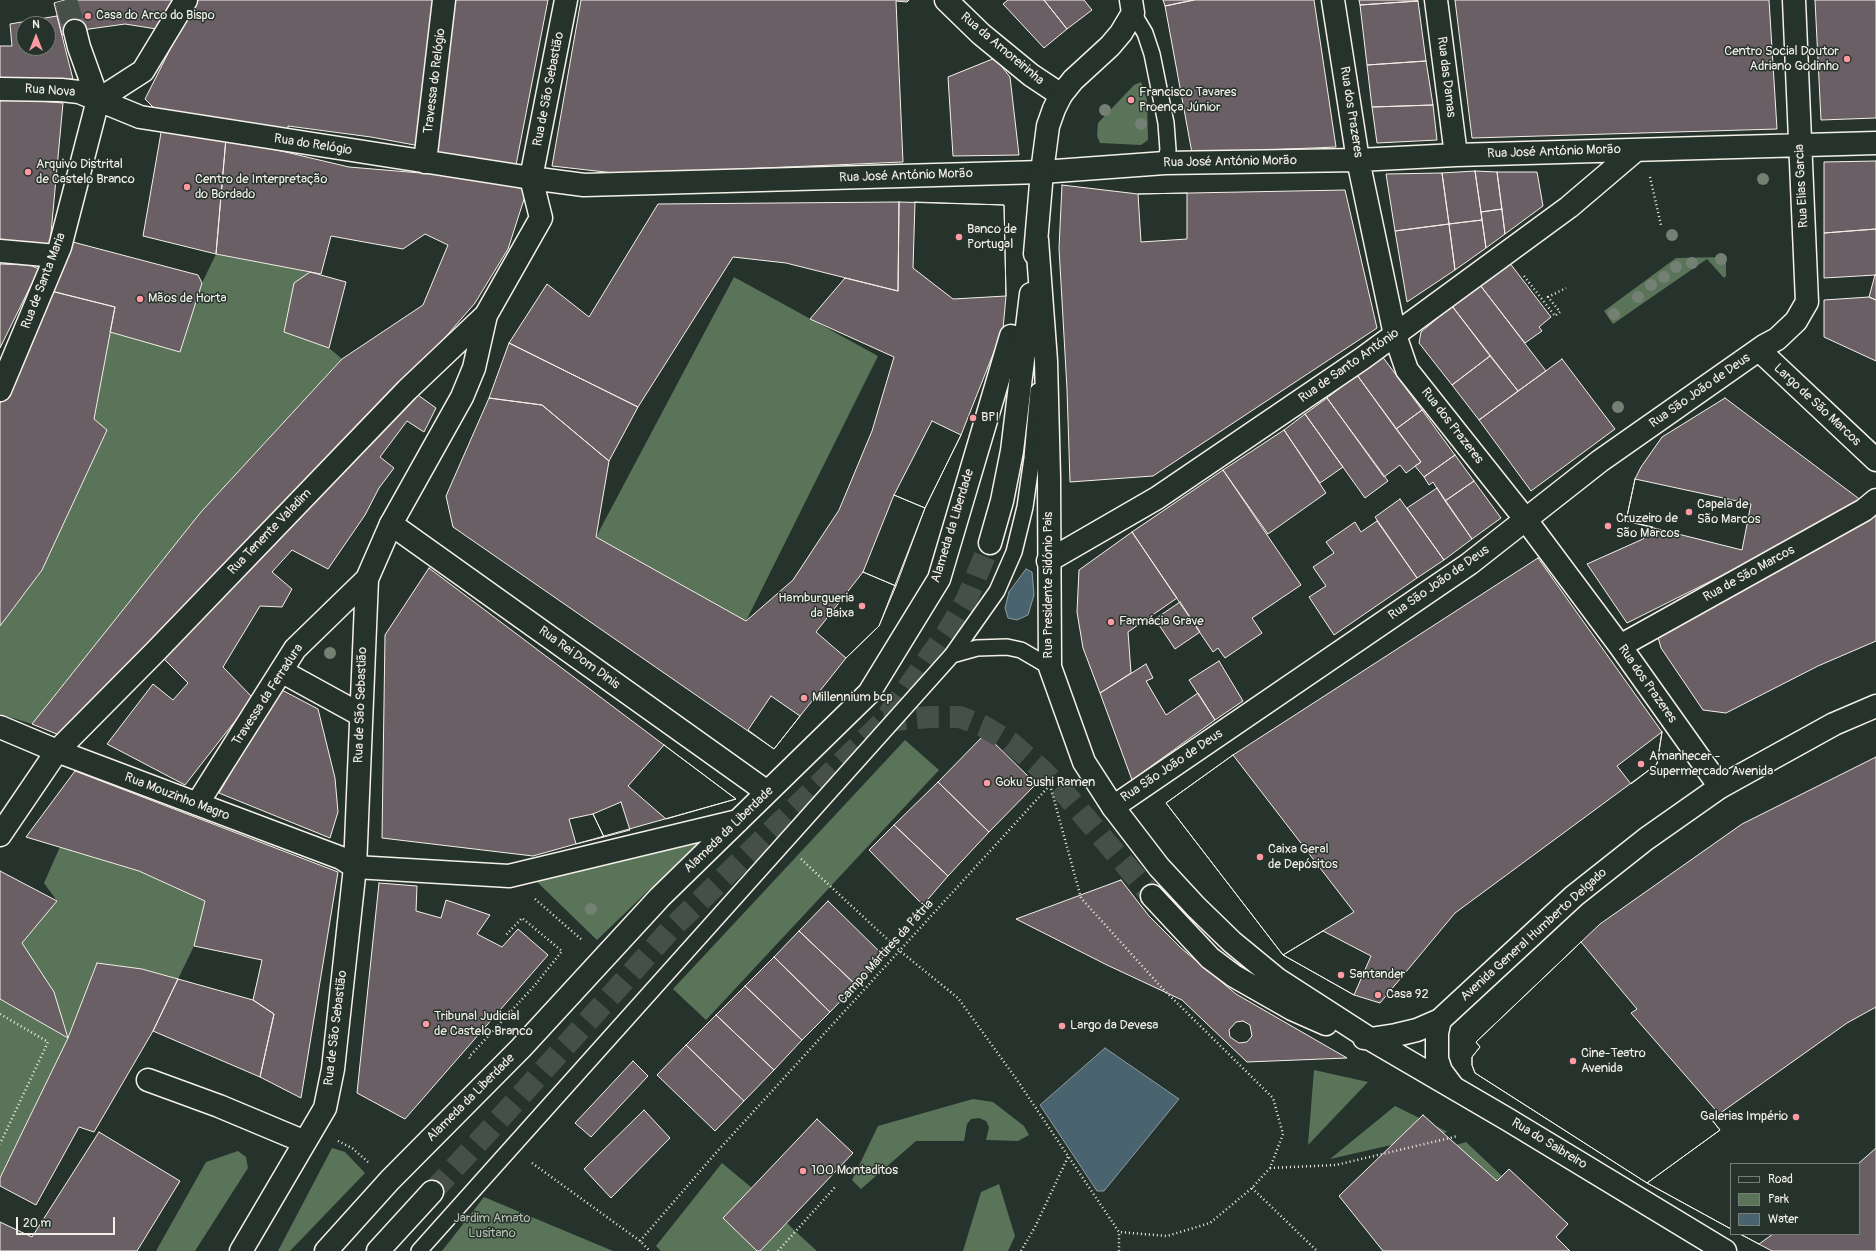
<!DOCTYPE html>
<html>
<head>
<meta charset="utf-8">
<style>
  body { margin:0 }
  #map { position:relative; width:1876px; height:1251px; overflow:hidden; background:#26332d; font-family:Pangolin,sans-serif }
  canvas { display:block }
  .legend { position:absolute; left:1730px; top:1163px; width:130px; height:72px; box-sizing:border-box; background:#26332d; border:1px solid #787f78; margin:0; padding:5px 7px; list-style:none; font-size:12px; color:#f4f1e8 }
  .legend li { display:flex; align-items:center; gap:8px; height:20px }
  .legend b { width:20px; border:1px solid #787f78 }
  .north { position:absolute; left:16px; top:16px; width:40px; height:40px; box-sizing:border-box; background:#26332d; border:1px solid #787f78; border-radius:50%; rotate:0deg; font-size:11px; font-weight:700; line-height:16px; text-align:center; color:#f4f1e8 }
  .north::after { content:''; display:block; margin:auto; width:14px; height:18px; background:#ff9aa2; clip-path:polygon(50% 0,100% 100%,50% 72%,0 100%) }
  .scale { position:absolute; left:16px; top:1217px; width:99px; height:18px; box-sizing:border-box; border:2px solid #f4f1e8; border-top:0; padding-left:5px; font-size:12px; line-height:14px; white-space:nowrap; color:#f4f1e8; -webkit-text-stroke:3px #26332d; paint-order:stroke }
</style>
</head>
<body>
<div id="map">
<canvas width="1876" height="1251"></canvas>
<ul class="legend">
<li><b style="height:5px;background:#26332d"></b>Road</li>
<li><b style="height:11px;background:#5a7459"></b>Park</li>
<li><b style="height:11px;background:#4a646f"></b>Water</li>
</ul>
<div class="north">N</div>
<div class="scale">20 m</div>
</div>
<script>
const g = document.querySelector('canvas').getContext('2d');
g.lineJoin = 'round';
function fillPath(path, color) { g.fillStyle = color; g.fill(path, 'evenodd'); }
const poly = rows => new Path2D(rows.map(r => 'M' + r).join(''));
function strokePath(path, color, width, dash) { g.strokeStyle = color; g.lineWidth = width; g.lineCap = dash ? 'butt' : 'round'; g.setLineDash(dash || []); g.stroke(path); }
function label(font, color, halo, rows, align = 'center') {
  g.font = font + ' Pangolin,sans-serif'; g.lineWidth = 3; g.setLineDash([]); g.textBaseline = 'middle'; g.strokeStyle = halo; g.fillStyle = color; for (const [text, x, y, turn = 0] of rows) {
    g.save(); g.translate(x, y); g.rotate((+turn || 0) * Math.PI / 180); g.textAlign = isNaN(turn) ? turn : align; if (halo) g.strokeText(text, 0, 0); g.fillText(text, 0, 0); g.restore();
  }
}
fillPath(poly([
  [1141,82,1147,100,1148,140,1141,145,1100,143,1097,136,1098,123,1134,85],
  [216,254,310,272,284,332,329,348,342,359,201,512,32,724,0,714,0,626,42,570,107,430,94,419,110,332,180,352,202,283],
  [1726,257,1726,276,1724,278,1707,259,1613,324,1604,311,1676,258],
  [734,277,878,356,746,621,596,537],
  [905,740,939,770,706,1020,673,989],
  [704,837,597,940,535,880],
  [60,847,139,871,205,901,194,946,178,979,142,969,97,963,68,1038,0,1178,0,999,68,1038,22,943,57,901,44,883],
  [1314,1070,1368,1082,1308,1145],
  [973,1099,993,1102,1024,1126,1029,1135,1018,1141,986,1140,989,1127,986,1121,979,1118,971,1119,967,1124,964,1141,916,1141,861,1189,852,1180,878,1126],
  [1395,1106,1448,1132,1330,1159],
  [1466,1142,1502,1176,1497,1181,1456,1145],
  [332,1148,345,1152,365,1173,290,1251,278,1251],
  [238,1151,246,1157,248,1168,195,1251,156,1251,206,1162],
  [722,1163,752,1188,757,1251,661,1251,656,1246],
  [999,1184,1015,1236,1008,1251,963,1251,981,1192],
  [484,1197,613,1251,442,1251],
  [787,1223,795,1231,817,1251,760,1251]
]), '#5a7459');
const water = poly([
  [1026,569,1032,572,1034,595,1028,615,1017,620,1008,618,1005,608,1009,592,1026,569],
  [1105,1048,1179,1099,1104,1191,1097,1191,1040,1105,1105,1048]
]);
fillPath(water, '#4a646f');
strokePath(water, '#8e9c9f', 1);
const building = poly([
  [65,0,177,0,163,30,125,24,75,31,62,35,54,3,65,0],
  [195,0,437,0,420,146,371,137,288,126,288,132,154,108,145,99,195,0],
  [455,0,548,0,516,165,433,156,455,0],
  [581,0,909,0,907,2,896,1,903,162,623,174,552,166,581,0],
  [1008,0,1044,0,1067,29,1044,48,1003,4,1008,0],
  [1044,0,1084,0,1092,10,1067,29,1044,0],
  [1163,0,1194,0,1165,6,1163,0],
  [1194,0,1314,0,1336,147,1192,153,1165,6,1194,0],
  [1359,0,1417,0,1418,1,1360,5,1359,0],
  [1455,0,1769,0,1777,129,1472,138,1455,0],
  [1815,0,1876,0,1876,118,1821,120,1815,0],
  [1418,1,1426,61,1367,65,1360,5,1418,1],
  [57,16,73,79,0,80,0,46,12,46,10,24,57,16],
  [24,24,48,24,48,48,24,48,24,24],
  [995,58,1010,77,1019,155,953,156,948,77,995,58],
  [1426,61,1433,105,1372,107,1367,65,1426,61],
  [0,98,63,103,50,244,0,242,0,98],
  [1433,105,1437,140,1377,143,1372,107,1433,105],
  [162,127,226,138,216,254,143,236,162,127],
  [226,138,349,167,480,178,527,190,508,249,475,303,404,385,69,739,32,724,201,512,342,359,423,305,448,245,425,234,403,249,331,236,321,274,216,254,226,138],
  [1876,161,1876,229,1824,233,1824,162,1876,161],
  [1475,171,1482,220,1449,224,1442,173,1475,171],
  [1475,171,1497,172,1502,209,1481,212,1475,171],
  [1497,172,1537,172,1543,206,1505,234,1497,172],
  [1442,173,1449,224,1395,231,1386,174,1442,173],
  [1062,185,1138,194,1345,190,1377,328,1153,476,1070,482,1067,389,1059,248,1062,185],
  [1187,193,1187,239,1141,242,1138,194,1187,193],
  [899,202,898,291,786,263,733,257,638,407,509,343,547,284,589,317,658,204,899,202],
  [899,202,1004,205,1006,296,1003,329,961,435,925,508,879,626,846,658,774,749,453,527,446,496,489,398,542,405,609,461,596,537,746,621,793,580,839,510,872,431,894,357,810,319,845,278,898,291,899,202],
  [915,202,1004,205,1006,296,953,299,913,268,915,202],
  [1502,209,1505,234,1486,248,1481,212,1502,209],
  [1482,220,1486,248,1455,270,1449,224,1482,220],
  [1449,224,1455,270,1407,302,1395,231,1449,224],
  [1876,229,1876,275,1824,278,1824,233,1876,229],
  [69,241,198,275,202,283,180,352,110,332,115,307,51,291,69,241],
  [1509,262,1551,317,1539,327,1542,331,1525,343,1480,285,1509,262],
  [0,264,30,265,39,269,0,348,0,264],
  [310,272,346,282,329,348,284,332,294,283,310,272],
  [1875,275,1876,275,1876,300,1869,297,1875,275],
  [1480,285,1546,371,1518,391,1452,306,1480,285],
  [51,291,115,307,94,419,107,430,42,570,0,626,0,404,51,291],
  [1869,297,1876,300,1876,361,1824,337,1824,300,1869,297],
  [1452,306,1490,356,1452,385,1419,343,1421,332,1452,306],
  [509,343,638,407,609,461,542,405,489,398,509,343],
  [1382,356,1422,410,1396,429,1357,375,1382,356],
  [1490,356,1518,391,1479,420,1452,385,1490,356],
  [1562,359,1615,429,1531,491,1479,420,1562,359],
  [1357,375,1421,462,1406,473,1400,465,1384,477,1327,398,1357,375],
  [404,385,436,408,424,432,407,421,380,457,394,468,379,488,365,515,328,569,292,550,272,572,292,589,282,607,260,606,223,667,253,698,185,785,107,744,153,684,173,700,188,683,154,649,404,385],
  [1327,398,1388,481,1365,498,1305,414,1327,398],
  [1725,398,1862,501,1815,529,1627,623,1587,564,1643,539,1653,527,1626,521,1635,479,1641,467,1662,437,1725,398],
  [1422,410,1455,455,1424,477,1415,466,1421,462,1396,429,1422,410],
  [1305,414,1343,467,1320,483,1284,430,1305,414],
  [932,421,961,435,925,508,894,495,932,421],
  [1284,430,1326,493,1268,534,1223,470,1284,430],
  [1455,455,1474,481,1445,501,1433,482,1429,485,1424,477,1455,455],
  [1223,470,1301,585,1252,618,1262,633,1225,658,1218,648,1213,652,1132,532,1223,470],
  [1635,479,1751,504,1742,550,1626,521,1635,479],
  [1474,481,1501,518,1472,539,1445,501,1474,481],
  [1437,488,1472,539,1444,560,1407,508,1437,488],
  [894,495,925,508,896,586,863,572,894,495],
  [1400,499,1444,560,1417,578,1375,517,1400,499],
  [1876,507,1876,641,1818,666,1726,713,1703,710,1661,648,1658,637,1876,507],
  [1377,521,1417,578,1334,635,1309,597,1326,586,1313,567,1334,553,1326,542,1355,522,1361,532,1377,521],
  [1132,532,1177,598,1128,632,1131,673,1100,693,1083,648,1077,612,1079,570,1132,532],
  [1538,558,1662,732,1657,764,1455,913,1380,1003,1354,995,1283,955,1166,803,1233,755,1538,558],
  [429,568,664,745,736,799,533,856,382,838,385,635,429,568],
  [863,572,896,586,879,626,846,658,816,632,863,572],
  [1180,602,1200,632,1175,649,1155,619,1180,602],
  [1219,661,1243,701,1215,720,1189,680,1219,661],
  [1146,664,1153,678,1146,681,1166,715,1198,693,1215,720,1132,780,1100,693,1146,664],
  [280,689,318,709,335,778,338,812,330,838,219,793,280,689],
  [771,696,800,716,774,749,748,730,771,696],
  [1662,732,1657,764,1631,784,1617,766,1662,732],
  [985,734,1036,784,989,832,938,782,985,734],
  [664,745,736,799,666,819,628,786,664,745],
  [1233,755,1354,912,1283,955,1166,803,1233,755],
  [1876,757,1876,1251,1772,1251,1740,1234,1859,1234,1859,1164,1731,1164,1731,1229,1647,1183,1475,1073,1472,1065,1472,1057,1480,1047,1476,1042,1600,924,1742,824,1876,757],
  [75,771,338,872,301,1098,260,1077,274,1014,253,1000,262,960,194,946,205,901,139,871,26,837,75,771],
  [938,782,989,832,948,876,894,825,938,782],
  [621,802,630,830,604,837,593,814,621,802],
  [593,814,604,837,576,844,569,819,593,814],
  [894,825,948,876,923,905,869,850,894,825],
  [0,871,57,901,22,943,54,992,68,1038,0,999,0,871],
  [1121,880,1149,916,1181,948,1236,994,1347,1058,1247,1062,1182,1000,1107,965,1016,919,1121,880],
  [1243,1021,1250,1025,1252,1036,1247,1042,1239,1043,1230,1037,1229,1030,1236,1022,1243,1021],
  [379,883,417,886,416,911,441,918,446,900,490,915,477,934,502,947,518,929,548,955,405,1119,357,1093,379,883],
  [828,901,884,956,856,985,799,931,828,901],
  [799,931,856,985,830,1012,774,957,799,931],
  [1323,931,1371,956,1354,995,1283,955,1323,931],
  [1581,942,1637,1009,1631,1013,1719,1114,1712,1120,1720,1130,1647,1183,1475,1073,1472,1065,1472,1057,1480,1047,1476,1042,1581,942],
  [774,957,830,1012,802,1040,745,986,774,957],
  [97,963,142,969,178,979,153,1031,94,1132,79,1127,36,1205,0,1186,0,1178,68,1038,97,963],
  [178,979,253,1000,274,1014,260,1077,153,1031,178,979],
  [745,986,802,1040,774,1070,716,1015,745,986],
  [1876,1007,1876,1148,1858,1164,1731,1164,1731,1229,1647,1183,1720,1130,1712,1120,1719,1114,1847,1023,1876,1007],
  [716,1015,774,1070,744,1101,686,1045,716,1015],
  [686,1045,744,1101,715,1131,657,1075,686,1045],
  [633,1061,648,1076,591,1137,575,1123,633,1061],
  [644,1110,670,1138,611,1198,584,1169,644,1110],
  [1423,1115,1497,1181,1509,1169,1568,1224,1556,1237,1570,1251,1383,1251,1339,1196,1423,1115],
  [817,1119,853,1153,760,1251,757,1251,723,1218,817,1119],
  [99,1132,180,1181,137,1251,0,1251,0,1222,32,1237,99,1132],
  [1740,1234,1773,1234,1759,1244,1740,1234]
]);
fillPath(building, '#6a5f64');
strokePath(building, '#f4f1e8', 1);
strokePath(poly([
  [66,0,75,31]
]), '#455049', 22, [22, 11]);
strokePath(poly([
  [884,721,930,717,960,717,983,726,1010,742,1042,770,1067,796,1152,896],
  [432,1192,485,1135,670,930,884,721,948,631,967,599,990,543]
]), '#455049', 22, [22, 11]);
const service = poly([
  [1133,13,1145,33,1152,54,1166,123,1168,150,1165,163],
  [952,655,977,648,1007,647,1021,650,1050,667],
  [419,1251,952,655,997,591,1014,552,1025,507,1032,458,1038,391]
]);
const pedestrian = poly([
  [391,524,767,792],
  [355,867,509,876,738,821],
  [326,1251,390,1180,521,1048,660,897,869,693,939,579,1011,336]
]);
const minor = poly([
  [566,0,531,178,584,185,1042,172,1165,163,1358,160,1456,155,1876,143],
  [946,0,981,34,1031,75,1061,95],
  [1333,0,1358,160,1395,335,1407,370,1526,520,1620,646,1720,787],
  [1436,0,1456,155],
  [75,31,79,47,98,100],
  [0,89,61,90,79,92,140,117,531,178,541,218,486,315,474,368,462,397,391,524,367,579,355,867,333,1069,325,1108,241,1251],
  [98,100,143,71,186,0],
  [425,162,444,0],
  [0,251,56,256],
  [1759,350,1876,460],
  [0,390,60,247,98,100],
  [1048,561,1157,498,1363,358,1569,207,1636,150],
  [1620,646,1864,510,1876,500],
  [281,671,361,715],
  [0,727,57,751,341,858,355,867],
  [197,804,295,649,367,579],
  [1113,807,1469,564,1600,461,1764,346,1777,339,1796,321,1807,302,1794,0],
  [0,835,57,751,156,651,407,390,486,315],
  [148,1080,219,1106,305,1142]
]);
const secondary = poly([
  [1037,240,1046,361,1049,478,1050,667,1084,762,1113,807,1159,867,1196,907,1232,942,1277,979,1370,1039,1507,1119,1725,1251],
  [1035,254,1042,172,1048,126,1054,109,1061,95,1073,80,1110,46,1121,33,1133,13,1131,0],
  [990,543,1002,501,1012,451,1031,294],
  [1152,896,1210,958,1234,976,1292,1009,1326,1024],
  [1440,1020,1437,1033,1437,1059,1441,1071,1453,1087],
  [1364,1038,1370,1039,1396,1035,1417,1030,1440,1020,1574,896,1646,839,1720,787,1834,724,1876,706],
  [378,1251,432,1192]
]);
strokePath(service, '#f4f1e8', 18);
strokePath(pedestrian, '#f4f1e8', 25);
strokePath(minor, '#f4f1e8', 25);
strokePath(secondary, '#f4f1e8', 25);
strokePath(poly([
  [1650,177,1661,225],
  [1524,276,1555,316,1560,312,1548,297,1566,288],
  [1050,785,1081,898,1162,988,1273,1098,1283,1134,1270,1168,1252,1188,1210,1223,1167,1236,1119,1232],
  [801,859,900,951,958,998,1017,1080,1119,1232,1119,1251],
  [535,899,582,940],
  [0,1014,48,1042,0,1144],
  [470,1058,469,1057,535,985,562,951,522,918,505,936],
  [338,1141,352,1148,368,1162],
  [532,1163,640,1241,650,1251],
  [1270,1168,1336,1165,1458,1136],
  [1252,1188,1317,1251],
  [640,1241,714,1155,1050,785],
  [778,1251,836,1186],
  [1021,1251,1035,1227,1068,1157]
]), '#f4f1e8', 2.5, [1, 3]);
strokePath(service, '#26332d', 15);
strokePath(pedestrian, '#26332d', 22);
strokePath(minor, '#26332d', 22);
strokePath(secondary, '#26332d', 22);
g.fillStyle = '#758074';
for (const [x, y] of [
  [1105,110],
  [1141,124],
  [1763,179],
  [1672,235],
  [1721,259],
  [1692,263],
  [1676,267],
  [1664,277],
  [1651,285],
  [1638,297],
  [1614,314],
  [1618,407],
  [330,653],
  [591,909]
]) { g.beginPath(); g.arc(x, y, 6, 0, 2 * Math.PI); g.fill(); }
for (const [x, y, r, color] of [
  [88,16,4,"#ff9aa2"],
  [1847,59,4,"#ff9aa2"],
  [1131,100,4,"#ff9aa2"],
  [28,172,4,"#ff9aa2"],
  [187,187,4,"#ff9aa2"],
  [959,237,4,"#ff9aa2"],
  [140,299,4,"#ff9aa2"],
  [973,418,4,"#ff9aa2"],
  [1689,512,4,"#ff9aa2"],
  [1608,526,4,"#ff9aa2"],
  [862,606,4,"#ff9aa2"],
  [1111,622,4,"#ff9aa2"],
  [804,698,4,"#ff9aa2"],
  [1641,764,4,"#ff9aa2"],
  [987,783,4,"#ff9aa2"],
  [1260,857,4,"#ff9aa2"],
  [1341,975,4,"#ff9aa2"],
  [1378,995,4,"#ff9aa2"],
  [426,1024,4,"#ff9aa2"],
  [1062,1026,4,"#ff9aa2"],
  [1573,1061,4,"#ff9aa2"],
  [1796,1117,4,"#ff9aa2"],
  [803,1171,4,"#ff9aa2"]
]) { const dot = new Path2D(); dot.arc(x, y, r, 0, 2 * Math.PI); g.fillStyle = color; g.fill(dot); strokePath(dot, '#26332d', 1.5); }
label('13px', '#f4f1e8', '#26332d', [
  ["Casa do Arco do Bispo",96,16],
  ["Centro Social Doutor",1839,52,"right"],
  ["Adriano Godinho",1839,67,"right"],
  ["Francisco Tavares",1139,93],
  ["Proença Júnior",1139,108],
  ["Arquivo Distrital",36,165],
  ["de Castelo Branco",36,180],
  ["Centro de Interpretação",195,180],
  ["do Bordado",195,195],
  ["Banco de",967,230],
  ["Portugal",967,245],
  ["Mãos de Horta",148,299],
  ["BPI",981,418],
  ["Capela de",1697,505],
  ["São Marcos",1697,520],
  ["Cruzeiro de",1616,519],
  ["São Marcos",1616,534],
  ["Hamburgueria",854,599,"right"],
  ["da Baixa",854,614,"right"],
  ["Farmácia Grave",1119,622],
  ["Millennium bcp",812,698],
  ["Amanhecer -",1649,757],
  ["Supermercado Avenida",1649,772],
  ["Goku Sushi Ramen",995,783],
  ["Caixa Geral",1268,850],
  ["de Depósitos",1268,865],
  ["Santander",1349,975],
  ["Casa 92",1386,995],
  ["Tribunal Judicial",434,1017],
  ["de Castelo Branco",434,1032],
  ["Largo da Devesa",1070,1026],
  ["Cine-Teatro",1581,1054],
  ["Avenida",1581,1069],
  ["Galerias Império",1788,1117,"right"],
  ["100 Montaditos",811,1171]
], 'left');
label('13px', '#f4f1e8', '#26332d', [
  ["Rua da Amoreirinha",1002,49,40],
  ["Rua das Damas",1446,77,83],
  ["Travessa do Relógio",435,81,-83],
  ["Rua de São Sebastião",549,89,-79],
  ["Rua Nova",50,91,4],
  ["Rua dos Prazeres",1351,112,81],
  ["Rua do Relógio",313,145,9],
  ["Rua José António Morão",1554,152,-2],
  ["Rua José António Morão",1230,162,-1],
  ["Rua José António Morão",906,176,-2],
  ["Rua Elias Garcia",1802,186,-93],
  ["Rua de Santa Maria",44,281,-69],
  ["Rua de Santo António",1349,366,-35],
  ["Rua São João de Deus",1700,391,-35],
  ["Largo de São Marcos",1817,405,43],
  ["Rua dos Prazeres",1452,426,52],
  ["Alameda da Liberdade",953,526,-73],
  ["Rua Tenente Valadim",270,532,-46],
  ["Rua de São Marcos",1749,574,-29],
  ["Rua São João de Deus",1439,583,-35],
  ["Rua Presidente Sidónio Pais",1049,585,-90],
  ["Rua Rei Dom Dinis",579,658,36],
  ["Rua dos Prazeres",1647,684,55],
  ["Travessa da Ferradura",268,695,-57],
  ["Rua de São Sebastião",361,705,-88],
  ["Rua São João de Deus",1172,766,-34],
  ["Rua Mouzinho Magro",177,797,21],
  ["Alameda da Liberdade",729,830,-44],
  ["Avenida General Humberto Delgado",1534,935,-42],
  ["Campo Mártires da Pátria",886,952,-48],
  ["Rua de São Sebastião",336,1028,-83],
  ["Alameda da Liberdade",471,1098,-45],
  ["Rua do Saibreiro",1549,1144,31]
]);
label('13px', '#b6bfaf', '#26332d', [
  ["Jardim Amato",492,1219],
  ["Lusitano",492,1234]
]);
</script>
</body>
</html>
